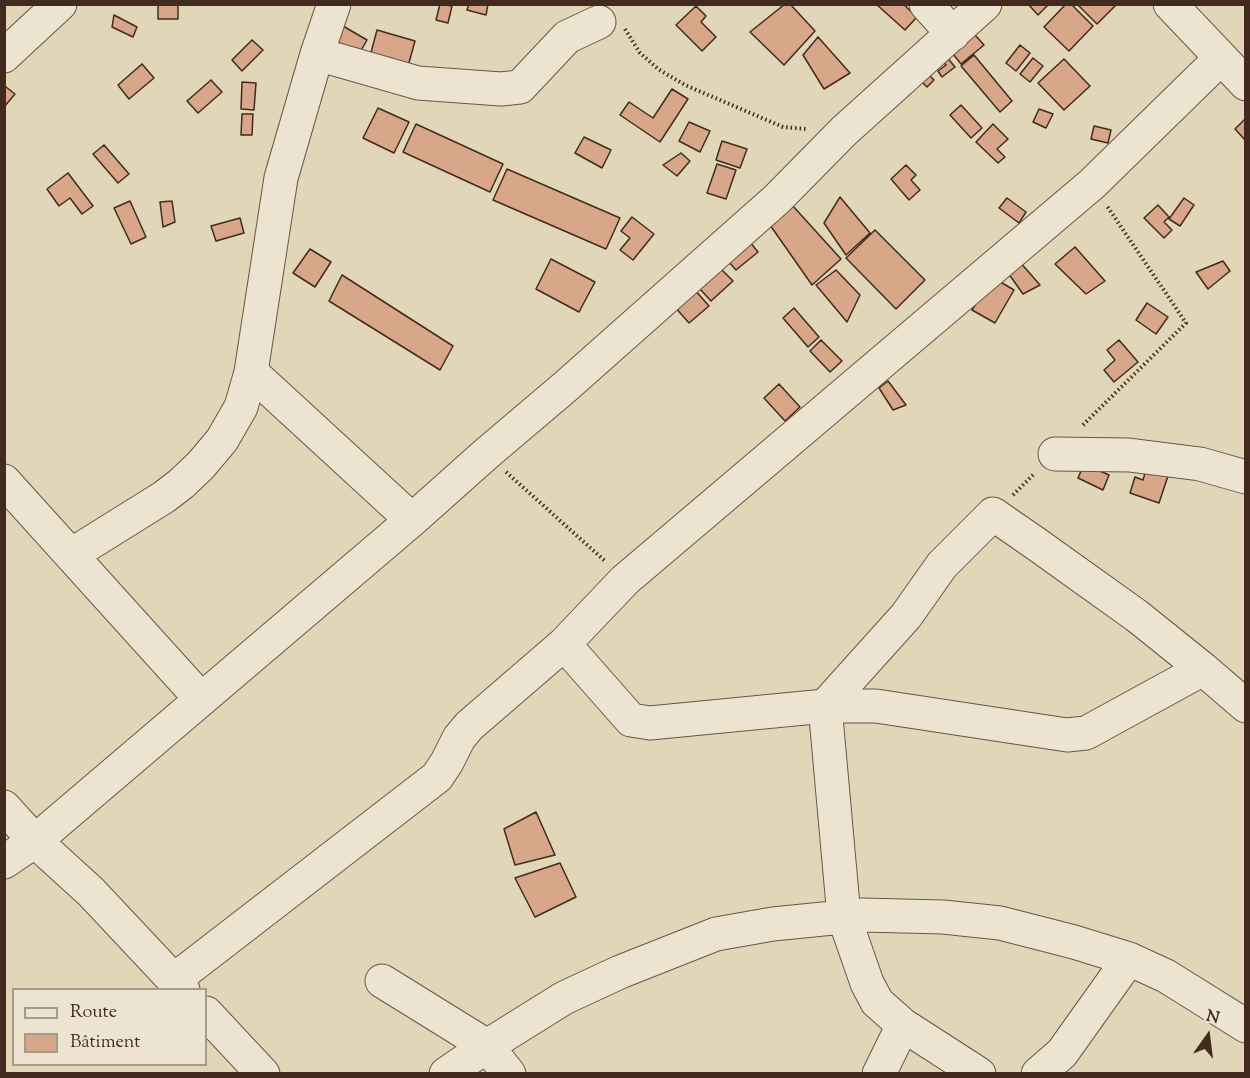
<!DOCTYPE html>
<html>
<head>
<meta charset="utf-8">
<style>
  body { margin:0 }
  #map { position:relative; width:1250px; height:1078px; overflow:hidden; background:#e1d6b7; font-family:"Sorts Mill Goudy",serif }
  canvas { display:block }
  .frame { position:absolute; inset:0; border:6px solid #422b1e; pointer-events:none }
  .legend { position:absolute; left:12px; top:988px; width:195px; height:78px; box-sizing:border-box; background:#ece4d0; border:2px solid #a89a89; margin:0; padding:8px 10px; list-style:none; font-size:18px; color:#422b1e }
  .legend li { display:flex; align-items:center; gap:12px; height:30px }
  .legend b { width:30px; border:2px solid #a89a89 }
  .north { position:absolute; left:1178px; top:1006px; width:60px; height:60px; -webkit-text-stroke:4px #ece4d0; paint-order:stroke; rotate:14deg; font-size:16px; font-weight:700; line-height:24px; text-align:center; color:#422b1e }
  .north::after { content:''; display:block; margin:auto; width:21px; height:27px; background:#422b1e; clip-path:polygon(50% 0,100% 100%,50% 72%,0 100%) }
</style>
</head>
<body>
<div id="map">
<canvas width="1250" height="1078"></canvas>
<div class="frame"></div>
<ul class="legend">
<li><b style="height:8px;background:#ece4d0"></b>Route</li>
<li><b style="height:16px;background:#d8a689"></b>Bâtiment</li>
</ul>
<div class="north">N</div>
</div>
<script>
const g = document.querySelector('canvas').getContext('2d');
g.lineJoin = 'round';
function fillPath(path, color) { g.fillStyle = color; g.fill(path, 'evenodd'); }
const poly = rows => new Path2D(rows.map(r => 'M' + r).join(''));
function strokePath(path, color, width, dash) { g.strokeStyle = color; g.lineWidth = width; g.lineCap = dash ? 'butt' : 'round'; g.setLineDash(dash || []); g.stroke(path); }
const building = poly([
  [158,4,178,4,178,19,158,19,158,4],
  [440,4,452,6,448,23,436,20,440,4],
  [469,4,488,4,486,15,467,10,469,4],
  [785,4,790,4,815,31,784,65,750,32,785,4],
  [876,4,903,4,917,17,905,30,876,4],
  [1028,4,1049,4,1038,15,1028,4],
  [1066,4,1071,4,1093,26,1069,51,1044,27,1066,4],
  [1077,4,1117,4,1097,24,1077,4],
  [696,6,706,16,701,22,716,37,702,51,676,25,696,6],
  [114,15,137,27,133,37,112,27,114,15],
  [343,26,367,40,359,54,334,40,343,26],
  [377,30,415,41,407,70,369,60,377,30],
  [975,35,984,45,961,64,953,54,975,35],
  [818,37,850,73,824,89,803,55,818,37],
  [252,40,263,50,242,71,232,60,252,40],
  [1020,45,1030,53,1016,71,1006,63,1020,45],
  [974,55,1012,101,1000,112,961,66,974,55],
  [946,56,955,67,942,77,938,71,946,65,942,60,946,56],
  [1033,58,1043,66,1030,82,1020,74,1033,58],
  [1064,59,1090,86,1064,110,1038,83,1064,59],
  [142,64,154,78,129,99,118,85,142,64],
  [927,73,934,80,927,87,920,80,927,73],
  [211,80,222,92,198,113,187,101,211,80],
  [242,82,256,83,254,110,241,109,242,82],
  [6,87,15,94,4,107,4,88,6,87],
  [672,89,688,99,660,142,620,115,629,102,653,118,672,89],
  [961,105,982,128,971,138,950,115,961,105],
  [378,108,409,122,394,153,363,138,378,108],
  [1039,109,1053,114,1046,128,1033,122,1039,109],
  [242,114,253,114,252,135,241,135,242,114],
  [1246,118,1246,141,1235,129,1246,118],
  [689,122,710,131,700,152,679,141,689,122],
  [416,124,503,164,490,192,403,152,416,124],
  [993,124,1008,139,997,149,1005,157,998,163,976,142,993,124],
  [1094,126,1111,130,1108,143,1091,139,1094,126],
  [584,137,611,150,602,168,575,153,584,137],
  [722,141,747,149,740,168,716,160,722,141],
  [104,145,129,174,118,183,93,154,104,145],
  [681,153,690,161,677,176,663,165,681,153],
  [717,164,736,170,726,199,707,193,717,164],
  [906,165,916,175,911,180,920,190,909,200,891,179,906,165],
  [507,169,620,218,606,249,493,200,507,169],
  [68,173,93,206,82,214,70,198,59,206,47,189,68,173],
  [840,197,870,233,846,255,824,223,840,197],
  [1007,198,1026,212,1019,223,999,208,1007,198],
  [1184,198,1194,205,1180,226,1169,219,1184,198],
  [130,201,146,237,131,244,114,208,130,201],
  [172,201,175,222,163,227,160,202,172,201],
  [792,205,841,259,812,285,770,225,792,205],
  [1158,205,1169,217,1164,222,1172,230,1164,238,1144,218,1158,205],
  [632,217,654,234,633,260,620,250,630,238,621,231,632,217],
  [240,218,244,233,216,241,211,226,240,218],
  [875,230,925,280,896,309,846,258,875,230],
  [749,241,758,252,736,270,727,260,749,241],
  [1075,247,1105,281,1086,294,1055,264,1075,247],
  [310,249,331,262,315,287,293,273,310,249],
  [551,259,595,282,579,312,536,289,551,259],
  [1019,261,1040,285,1023,294,1006,270,1019,261],
  [1223,261,1230,271,1208,289,1196,272,1223,261],
  [720,268,733,281,711,301,699,288,720,268],
  [836,270,860,295,847,322,816,285,836,270],
  [342,275,453,346,440,370,329,301,342,275],
  [992,277,1014,290,995,323,972,310,992,277],
  [694,289,709,306,689,323,674,306,694,289],
  [1147,303,1168,317,1156,334,1136,320,1147,303],
  [794,308,819,337,808,347,783,318,794,308],
  [821,340,842,361,830,372,810,351,821,340],
  [1119,340,1138,362,1114,382,1104,370,1115,360,1107,350,1119,340],
  [888,381,906,405,893,410,879,388,888,381],
  [779,384,800,407,785,421,764,398,779,384],
  [1084,464,1109,475,1103,490,1078,478,1084,464],
  [1147,466,1169,473,1159,503,1130,493,1135,477,1143,480,1147,466],
  [536,812,555,855,515,865,504,829,536,812],
  [560,863,576,897,535,917,515,878,560,863]
]);
fillPath(building, '#d8a689');
strokePath(building, '#422b1e', 1.5);
const minor = poly([
  [926,4,953,34],
  [1170,4,1246,84],
  [317,54,334,4],
  [4,56,60,4],
  [251,372,281,178,317,54,418,83,501,89,520,87,567,37,599,22],
  [1055,454,1129,455,1200,464,1246,477],
  [4,481,201,699],
  [71,555,164,497,181,484,201,465,222,440,241,407,251,372,412,520],
  [564,644,631,720,650,723,825,706,876,706,1067,735,1086,733,1203,669],
  [4,807,35,841,91,892,183,990],
  [4,862,35,841,412,520,486,454,565,387,777,199,844,131,985,4],
  [174,980,437,777,447,762,459,738,469,726,564,644,625,580,1092,184,1221,58],
  [382,981,487,1046,509,1074],
  [206,1013,263,1074],
  [446,1074,487,1046,564,998,620,972,716,934,773,924,863,915,943,917,1000,923,1074,942,1129,959,1166,976,1246,1026],
  [879,1074,903,1025],
  [979,1074,903,1025,877,1002,867,983,844,917,825,706,906,616,942,565,993,514,1035,543,1137,616,1203,669,1246,706],
  [1038,1074,1062,1053,1129,959]
]);
strokePath(minor, '#6a5644', 35);
strokePath(poly([
  [625,29,640,53,658,69,685,85,783,127,807,129],
  [1083,425,1186,323,1107,206],
  [506,472,605,561],
  [1013,495,1035,473]
]), '#422b1e', 4, [1.5, 3]);
strokePath(minor, '#ece4d0', 33);
</script>
</body>
</html>
